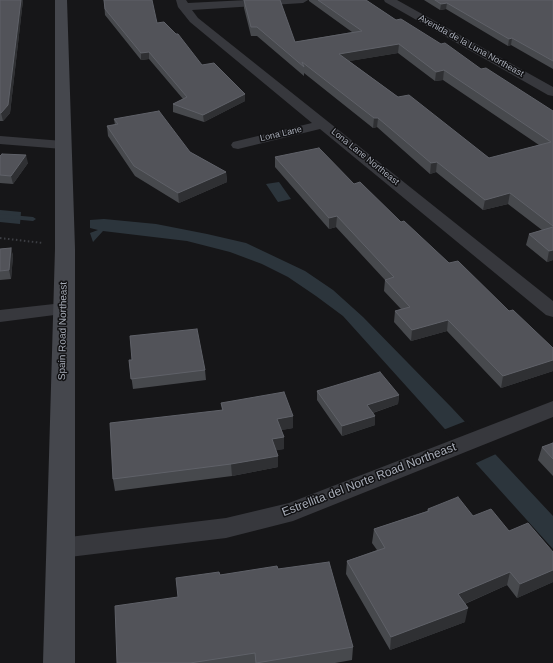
<!DOCTYPE html>
<html>
<head>
<meta charset="utf-8">
<style>
  body { margin:0 }
  canvas { display:block; background:#161618 }
</style>
</head>
<body>
<canvas width="553" height="663"></canvas>
<script>
const g = document.querySelector('canvas').getContext('2d');
g.lineJoin = 'round';
function fillPath(path, color) { g.fillStyle = color; g.fill(path, 'evenodd'); }
const poly = rows => new Path2D(rows.map(r => 'M' + r).join(''));
function strokePath(path, color, width, dash) { g.strokeStyle = color; g.lineWidth = width; g.lineCap = dash ? 'butt' : 'round'; g.setLineDash(dash || []); g.stroke(path); }
function label(font, color, halo, rows, align = 'center') {
  g.font = font + ' Helvetica,sans-serif'; g.lineWidth = 3; g.setLineDash([]); g.textBaseline = 'middle'; g.strokeStyle = halo; g.fillStyle = color; for (const [text, x, y, turn = 0] of rows) {
    g.save(); g.translate(x, y); g.rotate((+turn || 0) * Math.PI / 180); g.textAlign = isNaN(turn) ? turn : align; if (halo) g.strokeText(text, 0, 0); g.fillText(text, 0, 0); g.restore();
  }
}
fillPath(poly([
  [279,182,291,199,278,202,266,184],
  [0,210,21,212,20,224,0,222],
  [104,219,156,224,207,234,246,243,305,271,333,290,363,317,452,408,553,516,553,549,343,316,316,296,288,277,262,264,230,252,187,241,103,231,93,242,90,233,98,230,90,228,90,220]
]), '#2c353c');
fillPath(poly([
  [466,421,496,454,474,464,443,430]
]), '#161618');
fillPath(poly([
  [0,214,33,217,36,219,33,221,0,218,0,214]
]), '#2c353c');
strokePath(poly([
  [0,238,43,243]
]), '#3d3f44', 2, [1.5, 2.5]);
fillPath(poly([
  [176,0,186,0,188,3,247,0,308,0,303,3,192,10,198,18,553,301,553,317,546,315,320,129,238,149,233,148,231,145,233,142,312,123,190,22,178,7,176,0],
  [384,0,397,0,553,87,553,96,548,95,385,2,384,0],
  [0,136,63,141,68,142,70,145,68,148,63,149,0,144,0,136],
  [63,303,70,305,73,309,70,313,0,322,0,310,63,303],
  [553,401,553,417,293,521,226,538,61,558,52,555,48,548,52,541,61,538,226,518,289,503,553,401]
]), '#37383d');
fillPath(poly([
  [55,0,67,0,75,249,75,663,43,663,55,249,55,0]
]), '#45474d');
fillPath(poly([
  [0,0,23,0,10,113,3,121,0,121],
  [104,0,157,23,202,65,245,94,245,101,204,122,173,112,173,104,183,99,149,59,141,60,105,15],
  [244,0,295,42,352,32,309,1,309,0,366,0,396,20,553,111,553,260,547,262,526,245,529,234,542,230,508,204,483,210,436,172,430,174,377,127,373,128,304,73,304,76,257,36,251,36,244,8],
  [398,53,435,81,443,80,539,145,489,158,398,97,349,61],
  [424,0,553,0,553,69,511,45,508,46,446,9,440,10],
  [114,119,190,152,226,172,227,182,179,203,135,176,108,136,107,126,115,125],
  [0,156,28,163,13,184,0,183],
  [275,157,354,184,449,263,509,311,553,348,553,371,501,388,447,331,411,341,394,322,395,311,401,309,384,291,385,280,336,227,329,229,275,167],
  [11,248,13,256,11,279,0,280,0,249],
  [129,360,132,360,205,370,206,380,133,389],
  [317,391,399,395,398,404,373,413,375,416,375,425,342,436,317,400],
  [221,403,293,416,293,428,281,430,284,437,284,449,276,450,278,456,278,467,232,476,115,491,113,479,222,410],
  [553,443,553,476,538,460,542,447],
  [428,509,473,516,509,531,553,552,553,582,517,598,507,585,465,604,465,622,390,650,346,574,347,561,377,550,372,543,374,529,427,511],
  [278,569,353,647,352,660,335,663,117,663,178,597,220,575]
]), '#47494d');
fillPath(poly([
  [21,0,23,0,10,113,3,121,1,113],
  [447,3,446,9,440,10,441,4],
  [512,38,511,45,508,46,509,39],
  [399,44,398,53,338,63,339,54],
  [149,52,149,59,141,60,141,53],
  [444,70,443,80,435,81,436,72],
  [245,94,245,101,204,122,203,115],
  [374,118,378,118,377,127,373,128],
  [26,155,28,163,13,184,11,176],
  [437,162,436,172,430,174,431,163],
  [226,172,227,182,179,203,178,193],
  [510,193,508,204,483,210,485,200],
  [337,216,336,227,329,229,329,218],
  [11,248,13,256,11,279,9,270],
  [553,250,553,260,547,262,549,251],
  [448,320,447,331,411,341,412,330],
  [553,360,553,371,501,388,503,376],
  [399,395,398,404,366,415,367,405],
  [293,416,293,428,277,431,277,419],
  [375,416,375,425,342,436,342,426],
  [284,437,284,449,272,451,272,439],
  [278,456,278,467,232,476,231,464],
  [553,570,553,582,517,598,520,584],
  [510,572,507,585,455,608,458,594],
  [468,608,465,622,390,650,391,637]
]), '#2f3033');
const building = poly([
  [0,0,21,0,8,105,1,113,0,113,0,0],
  [104,0,152,0,157,23,164,22,176,34,178,34,202,65,214,63,245,94,203,115,173,104,187,97,149,52,141,53,105,9,104,0],
  [244,0,280,0,295,42,362,31,318,0,366,0,396,20,401,19,441,44,445,43,481,69,486,68,553,111,553,226,510,193,485,200,437,162,431,163,378,118,374,118,302,62,304,67,257,27,251,27,244,0],
  [399,44,436,72,444,70,551,142,489,158,409,95,398,97,339,54,399,44],
  [435,0,553,0,553,61,512,38,509,39,447,3,441,4,435,0],
  [159,111,190,152,226,172,178,193,134,166,107,126,118,124,114,119,159,111],
  [319,148,354,184,360,182,401,222,404,221,449,263,458,261,509,311,513,310,553,348,553,360,503,376,448,320,412,330,395,311,410,307,385,280,394,277,337,216,329,218,275,157,319,148],
  [2,154,26,155,11,176,0,175,0,156,2,154],
  [553,227,553,250,549,251,529,234,553,227],
  [11,248,9,270,0,271,0,249,11,248],
  [197,329,205,370,131,379,129,360,132,360,130,336,197,329],
  [380,372,399,395,367,405,375,416,342,426,317,391,380,372],
  [284,392,293,416,277,419,284,437,272,439,278,456,231,464,113,479,110,423,223,410,221,403,284,392],
  [553,443,553,459,542,447,553,443],
  [458,497,473,516,491,509,509,531,528,523,553,552,553,570,520,584,510,572,458,594,468,608,391,637,347,561,385,548,374,529,429,511,428,509,458,497],
  [329,562,353,647,256,663,255,653,190,663,117,663,115,606,178,597,176,578,219,572,220,575,277,566,278,569,329,562]
]);
fillPath(building, '#525359');
strokePath(building, '#5f6168', 1);
label('9px', '#a8adb8', '#111113', [
  ["Avenida de la Luna Northeast",471,46,29],
  ["Lona Lane",281,134,-13],
  ["Lona Lane Northeast",365,157,39]
]);
label('10px', '#a8adb8', '#111113', [
  ["Spain Road Northeast",63,331,-89]
]);
label('12px', '#a8adb8', '#111113', [
  ["Estrellita del Norte Road Northeast",369,480,-21]
]);
</script>
</body>
</html>
